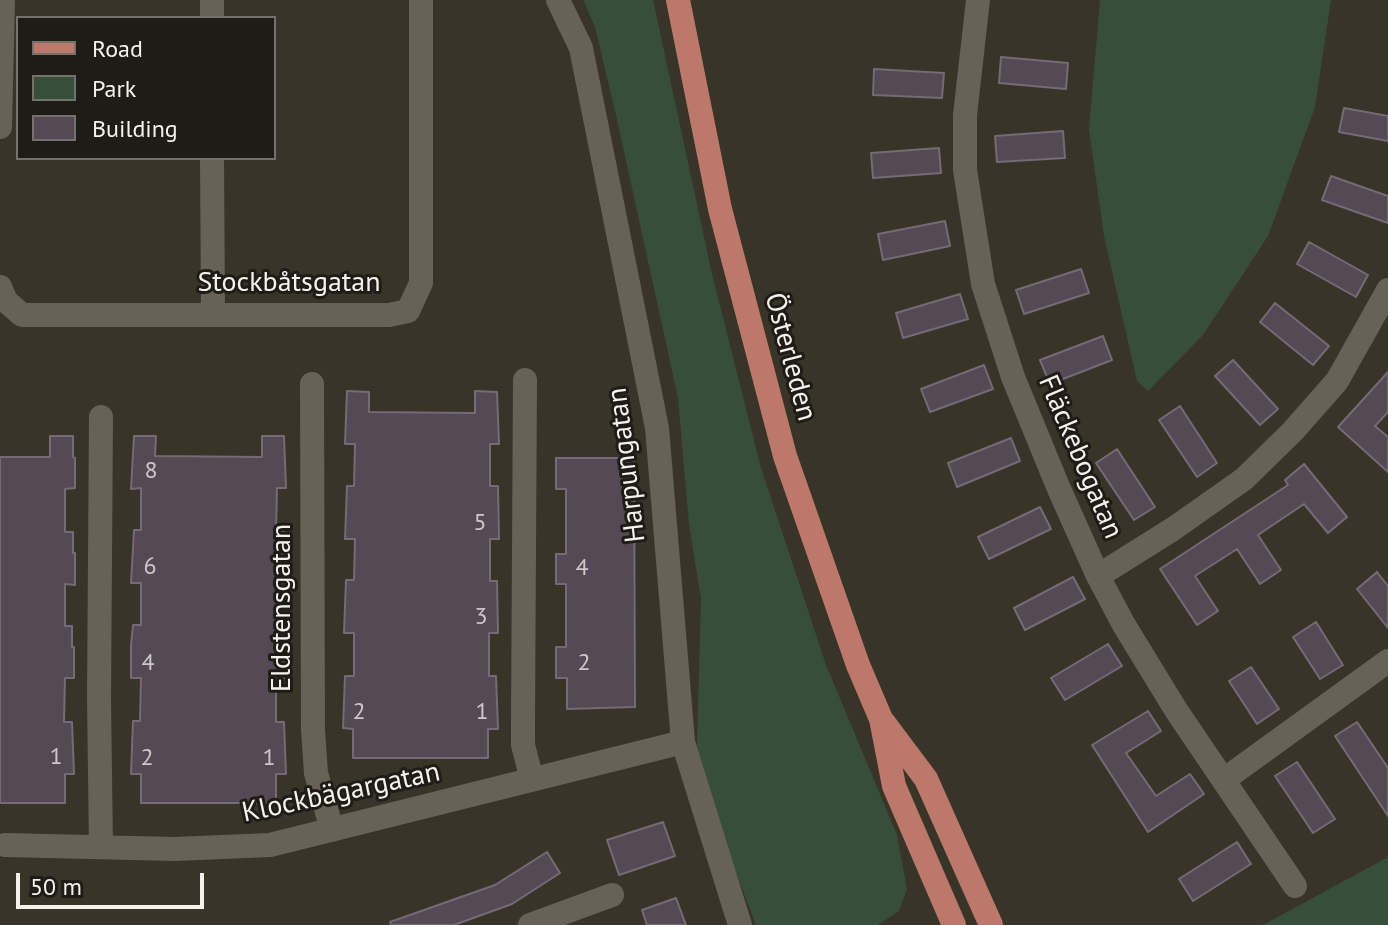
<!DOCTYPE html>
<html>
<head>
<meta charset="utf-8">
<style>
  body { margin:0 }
  #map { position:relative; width:1388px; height:925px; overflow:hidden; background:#393428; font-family:"PT Sans",sans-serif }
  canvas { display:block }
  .legend { position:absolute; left:16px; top:16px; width:260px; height:144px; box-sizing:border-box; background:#1e1c16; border:2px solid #74726b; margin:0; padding:10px 14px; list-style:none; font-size:24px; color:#f5f2eb }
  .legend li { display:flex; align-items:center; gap:16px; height:40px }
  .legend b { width:40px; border:2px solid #74726b }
  .scale { position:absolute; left:16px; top:873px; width:188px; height:36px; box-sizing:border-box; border:4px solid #f5f2eb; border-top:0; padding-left:10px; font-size:24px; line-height:28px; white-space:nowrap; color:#f5f2eb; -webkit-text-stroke:6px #1e1c16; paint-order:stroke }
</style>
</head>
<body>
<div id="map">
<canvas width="1388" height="925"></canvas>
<ul class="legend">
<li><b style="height:10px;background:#bb786b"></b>Road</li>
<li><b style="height:22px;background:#374f38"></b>Park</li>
<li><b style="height:22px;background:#544954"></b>Building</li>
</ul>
<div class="scale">50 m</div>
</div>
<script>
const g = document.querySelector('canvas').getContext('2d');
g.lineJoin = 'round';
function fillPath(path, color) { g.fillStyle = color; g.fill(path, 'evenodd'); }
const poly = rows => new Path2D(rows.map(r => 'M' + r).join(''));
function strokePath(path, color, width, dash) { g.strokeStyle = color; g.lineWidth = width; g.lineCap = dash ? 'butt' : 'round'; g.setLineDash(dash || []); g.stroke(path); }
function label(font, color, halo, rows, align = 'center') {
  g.font = font + ' "PT Sans",sans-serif'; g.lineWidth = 6; g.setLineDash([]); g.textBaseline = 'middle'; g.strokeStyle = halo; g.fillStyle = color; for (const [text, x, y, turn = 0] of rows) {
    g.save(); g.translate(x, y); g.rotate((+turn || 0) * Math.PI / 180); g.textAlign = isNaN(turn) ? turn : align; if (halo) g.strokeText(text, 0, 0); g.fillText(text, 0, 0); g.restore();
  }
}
fillPath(poly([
  [583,0,653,0,712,274,761,468,826,665,897,835,907,889,899,911,878,925,756,925,732,862,697,746,701,599,689,524,678,398,616,115,595,27],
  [1100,0,1331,0,1315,107,1268,236,1203,335,1148,391,1137,381,1104,236,1089,130],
  [1388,857,1388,925,1263,925]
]), '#374f38');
const building = poly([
  [1001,57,1068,63,1066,89,999,83,1001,57],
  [874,69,944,73,942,98,873,95,874,69],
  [1344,108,1388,116,1388,141,1339,132,1344,108],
  [1063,131,1065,158,997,162,995,136,1063,131],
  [939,148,941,173,873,178,871,153,939,148],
  [1331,176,1388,196,1388,223,1322,200,1331,176],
  [945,221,950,246,883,260,878,234,945,221],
  [1309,242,1368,275,1356,297,1297,264,1309,242],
  [1081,269,1089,293,1024,314,1016,290,1081,269],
  [960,294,968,319,903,338,896,313,960,294],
  [1275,303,1329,346,1313,365,1260,322,1275,303],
  [1103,336,1112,360,1050,384,1040,360,1103,336],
  [1233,360,1278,409,1260,425,1215,376,1233,360],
  [984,365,993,389,930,412,921,389,984,365],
  [1388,372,1388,412,1375,426,1388,437,1388,472,1338,427,1388,372],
  [347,391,369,392,369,412,475,413,475,391,497,392,499,444,490,444,490,486,498,486,499,539,490,539,490,581,497,581,498,633,489,633,489,676,496,676,498,729,488,729,488,758,353,758,353,729,343,728,345,676,354,676,354,633,344,633,346,580,354,580,355,539,345,539,347,486,354,486,355,444,345,444,347,391],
  [1180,406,1217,463,1197,477,1159,420,1180,406],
  [50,436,73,436,73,457,75,458,75,488,65,489,65,532,73,532,73,553,75,553,75,585,65,584,65,626,72,626,72,647,74,647,74,678,65,678,64,722,72,722,74,774,65,774,65,803,0,803,0,457,50,457,50,436],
  [134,436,156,436,155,456,262,457,262,436,284,436,286,488,277,488,276,530,284,531,286,583,277,583,276,626,284,626,285,678,276,678,276,722,284,722,286,774,276,774,276,803,141,803,141,774,131,774,133,721,140,721,141,678,131,678,131,645,133,625,141,625,141,583,131,583,134,530,141,530,141,488,131,489,134,436],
  [1011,438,1020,461,957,487,948,463,1011,438],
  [1117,449,1155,507,1134,520,1096,463,1117,449],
  [556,458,634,458,635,707,567,709,567,678,556,678,556,647,566,647,566,584,556,584,556,554,566,554,566,489,556,489,556,458],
  [1304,464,1347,517,1328,533,1304,504,1258,535,1281,570,1260,584,1237,549,1195,576,1218,611,1197,625,1160,569,1288,485,1285,480,1304,464],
  [1040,507,1051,529,989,559,978,537,1040,507],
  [1377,572,1388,586,1388,628,1357,589,1377,572],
  [1073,577,1085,599,1025,630,1014,608,1073,577],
  [1316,622,1343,665,1320,679,1293,637,1316,622],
  [1108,644,1122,666,1065,700,1051,678,1108,644],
  [1251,667,1279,709,1257,724,1229,681,1251,667],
  [1148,711,1161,731,1126,753,1156,796,1190,774,1204,794,1148,832,1092,745,1148,711],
  [1357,722,1388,768,1388,816,1335,736,1357,722],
  [1297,762,1335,819,1313,833,1275,776,1297,762],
  [663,822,675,856,619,875,607,840,663,822],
  [1237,842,1251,864,1193,901,1179,879,1237,842],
  [547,852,560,873,512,904,454,925,391,925,390,922,495,885,547,852],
  [676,898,686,925,647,925,642,910,676,898]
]);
fillPath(building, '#544954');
strokePath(building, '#756a75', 2);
strokePath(poly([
  [558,0,581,48,657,428,683,742,740,925],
  [978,0,965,115,965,170,983,284,1013,377,1059,489,1098,576,1124,625,1176,710,1295,886],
  [212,18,212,0],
  [0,127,3,0],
  [212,158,213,313],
  [0,287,6,301,22,315,389,315,408,311,421,283,421,0],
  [525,380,523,719,523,745,532,780],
  [312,384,313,730,316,773,332,830],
  [101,417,99,699,101,847],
  [1098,576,1173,529,1244,479,1293,431,1337,381,1388,290],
  [1225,779,1388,661],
  [5,845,175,849,270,845,683,742],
  [530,925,612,895]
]), '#676255', 24);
strokePath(poly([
  [678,0,720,209,785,456,858,665,881,719,894,786,954,925],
  [884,723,926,779,991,925]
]), '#bb786b', 24);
label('24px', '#cdc8c5', null, [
  ["8",151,471],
  ["5",480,523],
  ["6",150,567],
  ["4",582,568],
  ["3",481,617],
  ["4",148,663],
  ["2",584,663],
  ["2",359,712],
  ["1",482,712],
  ["1",56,757],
  ["2",147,758],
  ["1",269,758]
]);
label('28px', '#f5f2eb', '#1e1c16', [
  ["Stockbåtsgatan",289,283],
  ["Österleden",790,357,75],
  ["Fläckebogatan",1080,457,67],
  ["Harpungatan",627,465,-97],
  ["Eldstensgatan",282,608,-90],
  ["Klockbägargatan",341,793,-12]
]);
</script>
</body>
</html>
